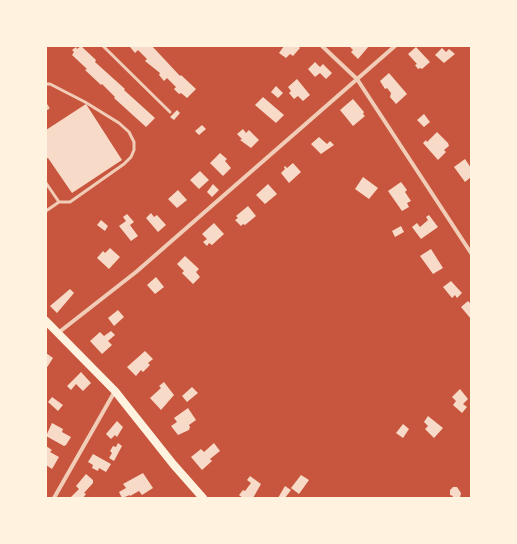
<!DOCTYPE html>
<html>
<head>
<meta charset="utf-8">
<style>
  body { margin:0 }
  #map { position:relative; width:517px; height:544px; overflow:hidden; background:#c8553d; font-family:Rubik,sans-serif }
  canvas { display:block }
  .frame { position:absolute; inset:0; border:47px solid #fff3e0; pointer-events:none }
</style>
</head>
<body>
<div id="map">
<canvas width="517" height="544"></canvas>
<div class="frame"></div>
</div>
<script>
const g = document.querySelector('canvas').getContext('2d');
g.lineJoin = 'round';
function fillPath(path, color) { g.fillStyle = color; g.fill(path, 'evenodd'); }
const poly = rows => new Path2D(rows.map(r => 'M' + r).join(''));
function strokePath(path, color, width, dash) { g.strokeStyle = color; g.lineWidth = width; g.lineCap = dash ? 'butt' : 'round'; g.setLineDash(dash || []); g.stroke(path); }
fillPath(poly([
  [81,46,96,60,95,62,125,89,124,90,155,118,146,127,114,98,115,97,102,84,101,85,85,70,87,69,72,55,74,52,72,50,76,47,77,49],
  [131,46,152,46,180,76,181,75,196,89,187,98,181,93,179,94,174,89,176,87,167,78,164,81,159,75,160,73,145,61,147,59,138,50,135,53,130,47],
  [284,46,287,47,298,46,300,48,293,56,290,54,286,58,279,53],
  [349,46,369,46,358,59,351,52,353,50],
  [416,47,430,62,422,69,420,68,418,69,415,65,417,64,408,54],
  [442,48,446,52,449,49,455,54,444,63,435,55],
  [315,62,320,67,323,64,332,73,326,79,320,73,315,77,308,69],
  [389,73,407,94,396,104,390,97,391,93,387,88,385,89,380,81],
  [297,79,310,95,303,101,298,96,294,99,289,93,291,91,288,87],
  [276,86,283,93,278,98,271,92],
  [263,97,284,115,276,123,255,105],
  [353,99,364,112,363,114,365,116,353,126,340,110],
  [86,104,122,160,72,193,48,158,46,159,46,130],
  [177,110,180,113,174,120,170,117],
  [424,114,430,122,424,127,417,120],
  [202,125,206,129,199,135,195,131],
  [243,129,246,133,249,130,259,140,251,148,240,140,242,139,237,134],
  [437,132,448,143,449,146,444,150,446,152,438,160,423,143,426,140,427,142],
  [319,137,327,144,330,141,334,145,321,154,311,144],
  [220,153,227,159,225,161,231,168,223,176,210,163],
  [465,159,471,168,471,177,465,182,454,167],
  [293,163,301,172,289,183,281,173,285,169,284,167,285,166,287,168],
  [200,171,209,180,199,189,190,180],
  [363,177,378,188,369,199,355,189],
  [401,182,407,190,405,192,411,201,407,203,409,207,402,211,388,191],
  [213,184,219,190,212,197,207,192],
  [268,184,277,194,265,204,256,195],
  [178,190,187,200,177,208,168,199],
  [248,206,256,216,245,225,243,224,241,226,235,220,238,218,236,216],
  [151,213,154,217,157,215,166,225,158,232,146,218],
  [127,214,134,222,130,225,138,236,131,241,119,226,126,221,123,217],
  [429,215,438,227,421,239,412,227,417,223,420,227,428,220,426,217],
  [101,220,108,226,105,231,97,225],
  [214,223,224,234,212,245,209,243,207,246,203,242,207,239,202,234],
  [401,226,404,232,395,237,392,231],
  [110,248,120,257,109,269,97,258,103,251,105,253],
  [431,249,443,268,433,274,420,256],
  [185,256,199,269,196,272,200,277,193,284,182,273,184,271,177,264],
  [156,277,164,287,155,294,147,285],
  [451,281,462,293,457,298,455,295,452,298,443,287],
  [70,289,74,293,57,313,50,306],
  [468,301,471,304,471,319,461,307],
  [118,310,124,317,114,326,108,318],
  [111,331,115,335,108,341,112,345,102,354,90,341,100,332,104,336],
  [145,351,153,359,148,363,150,365,143,372,141,370,136,376,127,367],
  [46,353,53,358,46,369],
  [81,372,91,383,83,391,76,384,71,390,67,386],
  [164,382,174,395,161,410,150,398,161,388,159,386],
  [192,387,198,393,187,402,182,396],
  [460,389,468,399,463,404,467,407,462,413,453,405,456,401,452,397],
  [52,397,63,405,58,411,48,402],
  [188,408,196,420,189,425,190,427,189,430,178,435,171,426,177,422,174,418],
  [428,416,443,428,434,438,425,429,428,426,424,422],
  [117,421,123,427,117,437,115,435,111,439,106,434],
  [52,423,63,429,62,432,71,437,66,445,64,446,46,436],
  [403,424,409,429,403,438,396,433],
  [118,443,122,446,114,461,109,458,112,453,110,451,113,446,116,447],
  [214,443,220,451,210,459,212,461,202,470,191,457,201,449,204,452],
  [46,446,52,450,50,452,59,457,52,469,46,465],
  [93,454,111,464,106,472,99,468,98,471,92,468,93,465,88,462],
  [143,473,153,488,142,495,139,491,130,496,130,495,122,498,119,492,126,488,123,484],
  [86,474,93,480,93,483,84,493,86,494,83,498,73,498,71,497,79,489,76,486],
  [301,475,309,480,299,494,291,488],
  [250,476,261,484,253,498,243,498,239,495,243,490,245,491,251,483,247,480],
  [285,486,291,490,285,498,278,498],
  [453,487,457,487,461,493,460,498,452,498,453,496,450,495,450,490]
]), '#f7dbc8');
strokePath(poly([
  [103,46,170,112],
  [46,84,50,84,85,102,119,123,129,132,134,142,134,150,131,157,124,164,70,202,59,202],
  [46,105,48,108,46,109],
  [46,183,59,202,46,211]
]), '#f1ccb7', 3);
strokePath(poly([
  [322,46,357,79,471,253],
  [58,333,136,272,395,46],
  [54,498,115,391]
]), '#f1ccb7', 4);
strokePath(poly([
  [46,321,115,391,173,464,203,498]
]), '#fff3e0', 8);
</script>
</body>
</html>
